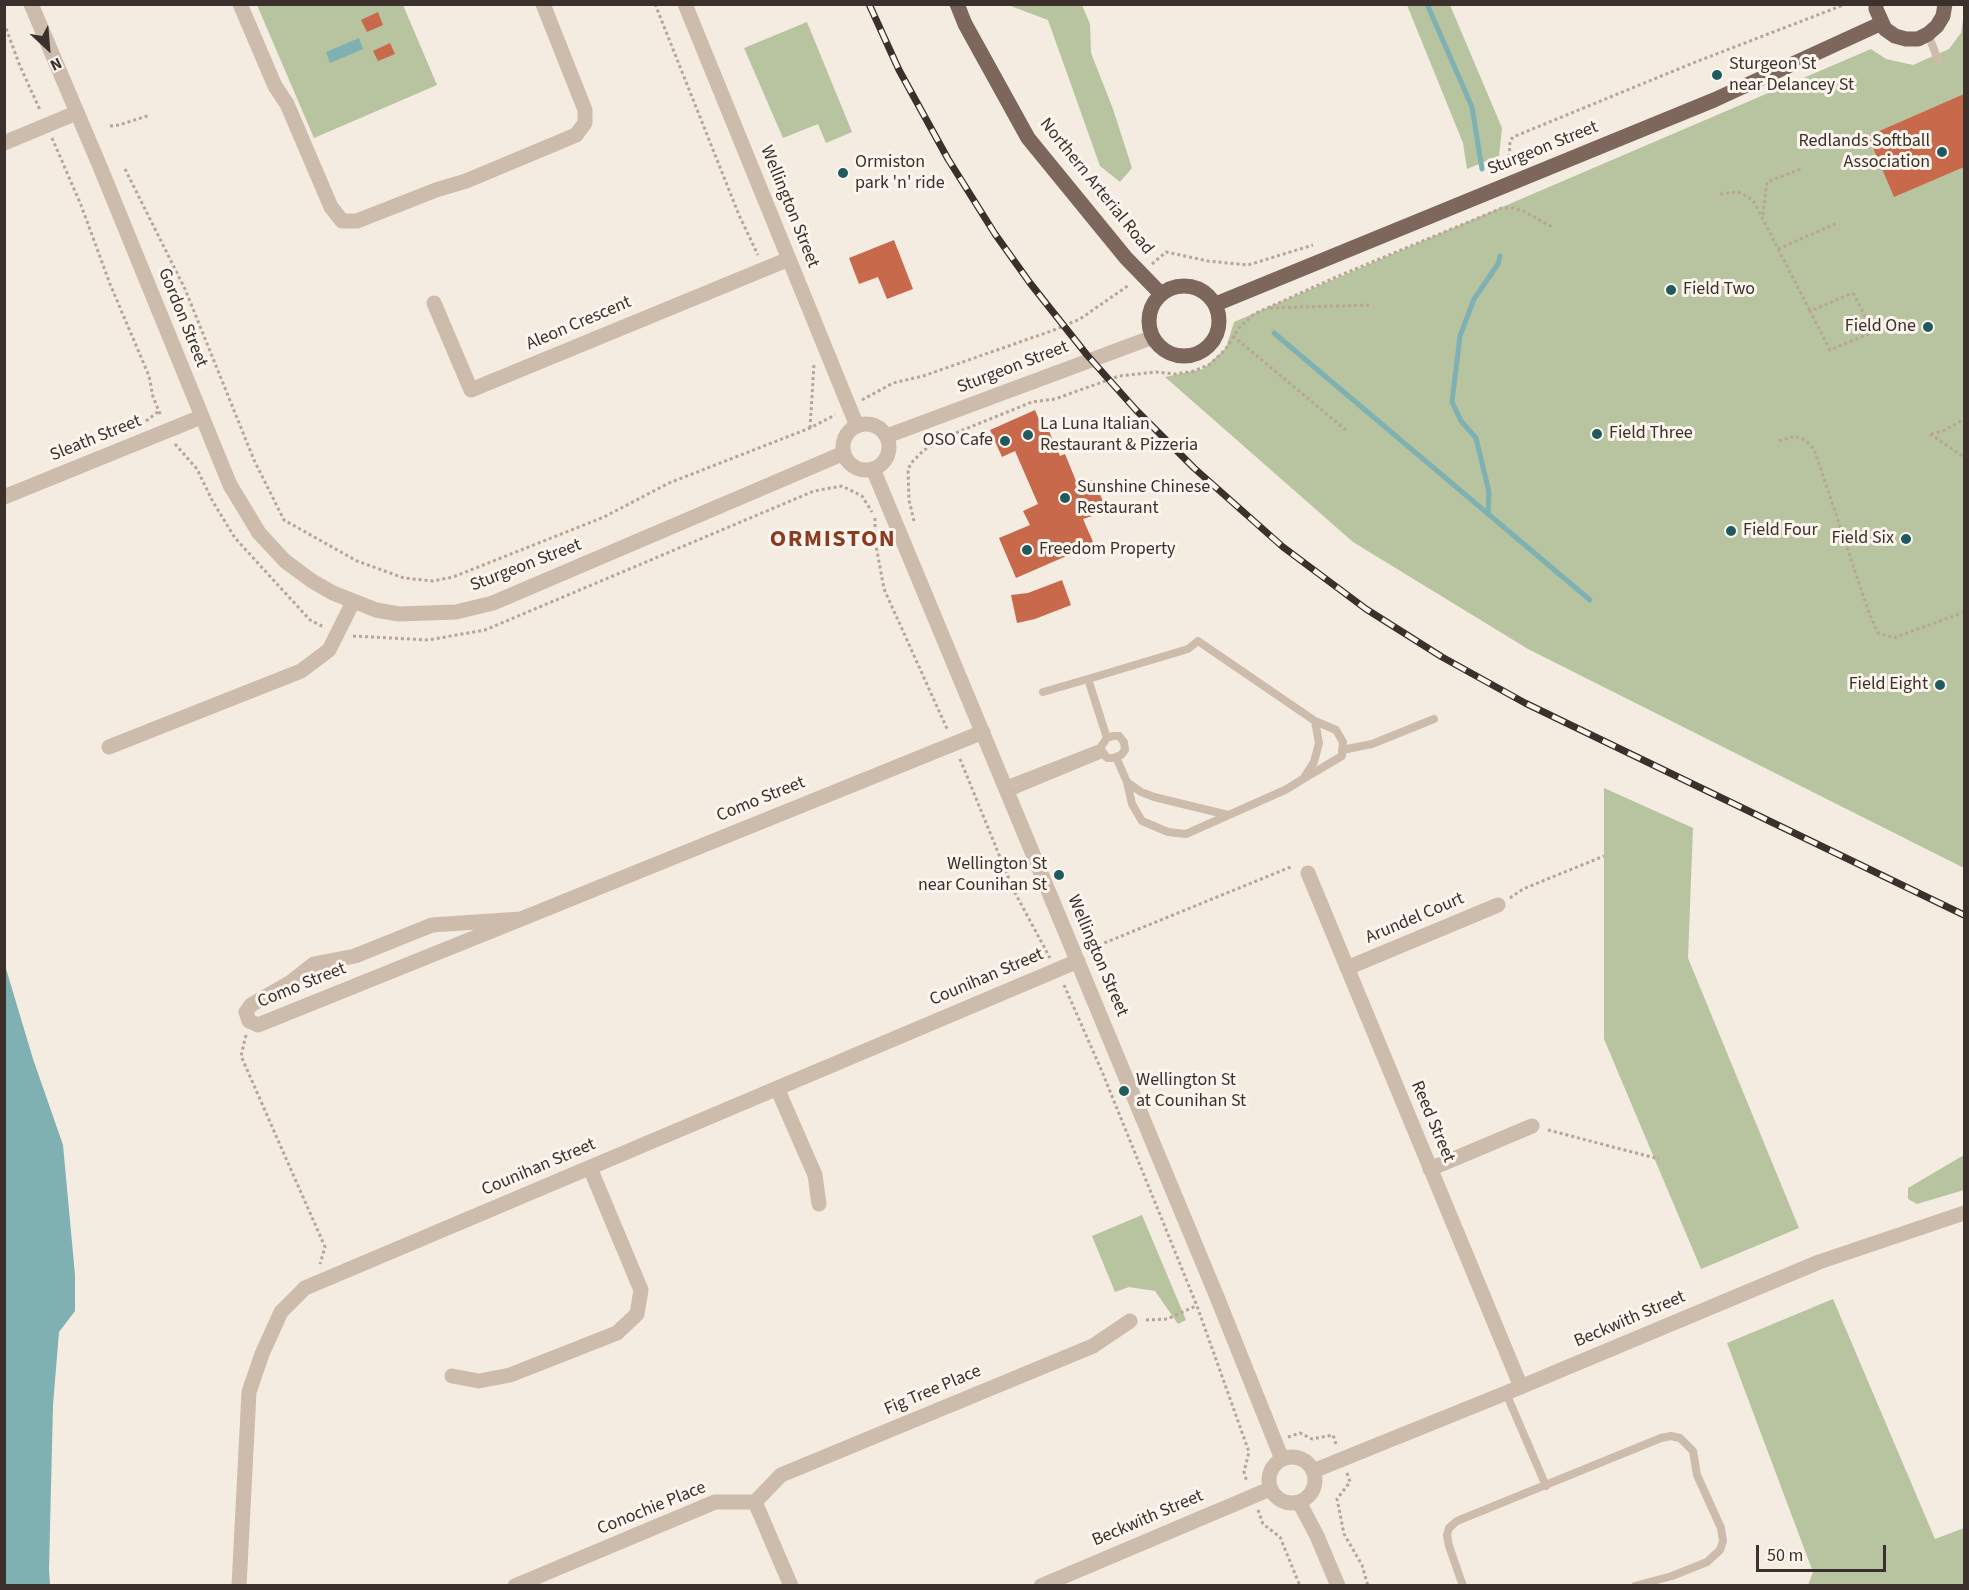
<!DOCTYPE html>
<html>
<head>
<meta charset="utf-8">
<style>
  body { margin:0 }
  #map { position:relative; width:1969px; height:1590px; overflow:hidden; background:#f4ebe1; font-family:"Source Sans 3",sans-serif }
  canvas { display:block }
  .frame { position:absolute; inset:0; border:6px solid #3b302b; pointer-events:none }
  .north { position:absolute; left:18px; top:18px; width:60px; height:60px; -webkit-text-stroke:4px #fbf5ee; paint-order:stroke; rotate:154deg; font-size:16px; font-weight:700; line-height:24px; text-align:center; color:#3b302b }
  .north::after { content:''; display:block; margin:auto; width:21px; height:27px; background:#3b302b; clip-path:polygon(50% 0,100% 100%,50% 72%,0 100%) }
  .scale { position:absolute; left:1756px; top:1545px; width:130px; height:27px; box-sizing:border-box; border:3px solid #3b302b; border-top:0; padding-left:8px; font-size:18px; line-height:21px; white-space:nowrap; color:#3b302b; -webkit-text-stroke:4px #fbf5ee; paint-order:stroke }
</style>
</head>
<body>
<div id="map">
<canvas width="1969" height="1590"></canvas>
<div class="frame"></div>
<div class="north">N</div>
<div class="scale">50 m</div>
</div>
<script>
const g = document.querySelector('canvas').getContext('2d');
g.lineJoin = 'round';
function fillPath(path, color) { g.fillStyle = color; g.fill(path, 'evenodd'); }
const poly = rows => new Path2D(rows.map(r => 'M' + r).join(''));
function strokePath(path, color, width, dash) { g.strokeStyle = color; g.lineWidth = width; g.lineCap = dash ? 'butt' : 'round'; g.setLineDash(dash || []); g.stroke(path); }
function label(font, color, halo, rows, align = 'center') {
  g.font = font + ' "Source Sans 3",sans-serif'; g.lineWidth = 6; g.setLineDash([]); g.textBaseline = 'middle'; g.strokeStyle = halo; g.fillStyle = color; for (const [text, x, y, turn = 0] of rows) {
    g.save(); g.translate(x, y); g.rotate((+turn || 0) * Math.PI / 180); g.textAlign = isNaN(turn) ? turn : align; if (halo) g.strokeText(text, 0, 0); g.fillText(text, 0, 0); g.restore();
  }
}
fillPath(poly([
  [257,5,403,5,437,85,314,138],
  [1008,5,1082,5,1090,24,1091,53,1113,109,1132,168,1120,182,1100,166,1048,20],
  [1407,5,1450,5,1502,128,1499,156,1467,169,1463,143],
  [1964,13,1964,868,1528,649,1353,542,1165,377,1203,369,1226,348,1234,322,1871,49,1886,59,1913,65,1949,49,1961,33],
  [807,22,852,132,826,143,818,124,783,138,744,48],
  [1604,788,1693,828,1688,958,1799,1228,1701,1269,1604,1039],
  [1964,1155,1964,1190,1917,1204,1908,1199,1908,1188],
  [1142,1215,1186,1320,1178,1324,1155,1291,1129,1287,1115,1292,1092,1236],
  [1833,1299,1935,1539,1964,1528,1964,1585,1808,1585,1813,1572,1727,1343]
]), '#b8c4a0');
fillPath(poly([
  [359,38,363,49,330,63,326,52],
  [4,962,33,1059,63,1145,75,1275,75,1311,59,1332,53,1405,49,1569,50,1585,5,1585]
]), '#7fb0b2');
strokePath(poly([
  [1427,4,1472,107,1482,169],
  [1274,333,1590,600],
  [1488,514,1489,492,1476,438,1461,421,1452,402,1460,336,1474,299,1498,264,1500,256]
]), '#7fb0b2', 5);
fillPath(poly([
  [378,12,383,25,367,32,361,20],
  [390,43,395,54,378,61,373,51],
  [1964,94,1964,167,1894,197,1868,136],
  [894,240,913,289,887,299,878,277,859,284,849,258],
  [1035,410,1041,424,1045,422,1060,456,1065,454,1076,481,1093,480,1103,501,1092,516,1083,519,1094,544,1016,578,999,538,1030,525,1023,511,1038,504,1015,451,1002,457,990,430],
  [1062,580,1071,605,1035,619,1017,623,1011,595,1028,593]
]), '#c8694b');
strokePath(poly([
  [655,4,739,215,758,255],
  [4,23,20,66,40,110],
  [110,126,119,125,150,115],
  [52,138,81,205,110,284,149,376,153,397,161,416],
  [1505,166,1509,165,1510,141,1513,137,1693,63,1846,4],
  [125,169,185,289,254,460,284,520,357,561,404,578,433,581,453,577,604,517,669,483,810,428,835,415],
  [1720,194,1738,192,1753,200,1810,311],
  [1763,215,1767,182,1801,169],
  [1778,249,1837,223],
  [1152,264,1166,252,1208,261,1248,265,1313,245],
  [1853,293,1873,332,1830,350,1810,311,1853,293],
  [1270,308,1372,305],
  [1233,336,1347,431],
  [862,400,893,383,923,376,1054,330,1080,319,1129,285],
  [146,421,159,411],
  [810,428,814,364],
  [1930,434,1964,457],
  [1931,434,1943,431,1964,419],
  [1779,441,1795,436,1805,440,1814,449,1869,613,1878,633,1894,638,1964,612],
  [175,444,197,469,213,502,235,538,310,620,324,627],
  [875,518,875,540,884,589,948,731],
  [914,521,909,500,908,469,913,461,924,450,953,434,1032,402,1055,399,1119,376,1156,372,1175,374,1194,371,1210,364,1225,350,1239,328,1254,314,1336,277,1502,208,1513,208,1523,211,1554,228],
  [353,636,428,640,485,630,814,491,842,486,862,496,872,512],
  [960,759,1013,889,1050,958],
  [1510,898,1523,889,1604,856],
  [1089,952,1097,946,1293,866],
  [1064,985,1103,1074,1197,1306,1249,1452,1244,1472,1247,1482],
  [246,1035,241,1056,325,1247,320,1264],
  [1548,1130,1659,1159],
  [1146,1320,1167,1319,1196,1306],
  [1288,1437,1300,1433,1312,1439,1333,1435,1336,1444],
  [1347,1473,1350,1482,1337,1499,1344,1534,1362,1565,1368,1586],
  [1258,1510,1263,1524,1280,1537,1300,1586]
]), '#b9a596', 3, [3, 3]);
strokePath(poly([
  [1928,34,1938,60],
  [1043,692,1088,679],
  [1107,738,1088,679,1188,649,1198,641,1315,721,1336,730,1343,742,1342,756,1303,779,1285,790,1186,834,1168,832,1142,821,1132,804,1127,782,1116,757],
  [1342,750,1372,744,1434,719],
  [1305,776,1314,762,1319,743,1315,721],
  [1127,782,1141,792,1154,797,1228,815],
  [1005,785,1100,748,1107,738,1113,736,1119,736,1124,742,1125,750,1121,755,1113,758,1107,758,1100,748],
  [1008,793,1102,754],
  [1506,1393,1546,1486],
  [1463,1586,1449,1546,1447,1535,1449,1528,1457,1521,1661,1438,1671,1436,1680,1438,1693,1451,1697,1475,1721,1528,1723,1541,1720,1550,1707,1562,1672,1576,1635,1586]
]), '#cdbbac', 8);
strokePath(poly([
  [240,4,275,86,287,104,331,207,342,221,357,221,436,190,466,181,576,135,585,123,585,110,543,4],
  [685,4,857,426],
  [4,143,76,113],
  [434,303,471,390,789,259],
  [873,469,1217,1297,1282,1459],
  [4,497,201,417],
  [109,747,301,671,329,650,353,602],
  [1308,873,1521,1387],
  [521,919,432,925,355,956,314,964,291,982,251,1005,246,1012,249,1021,258,1025,521,919,983,732],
  [1347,968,1498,905],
  [777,1088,815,1175,819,1204],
  [1430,1169,1532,1126],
  [452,1376,479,1381,510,1375,617,1333,637,1314,641,1290,590,1168],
  '1269 1480a23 23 0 1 1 46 0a23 23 0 1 1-46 0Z',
  [1313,1471,1506,1393,1819,1262,1964,1213],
  [755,1502,781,1475,1093,1346,1130,1321],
  [1299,1502,1317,1536,1338,1586],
  [239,1586,249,1392,262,1354,281,1312,305,1288,1078,961],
  [515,1586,715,1502,755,1502,791,1586],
  [1041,1586,1270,1489]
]), '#cdbbac', 15);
strokePath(poly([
  [31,4,101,169,230,485,259,533,285,561,312,581,333,593,376,610,399,614,456,612,493,603,844,453],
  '843 447a23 23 0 1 1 46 0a23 23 0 1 1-46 0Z',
  [887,436,1153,337]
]), '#cdbbac', 15);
strokePath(poly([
  [957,4,965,24,1028,138,1126,258,1161,294],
  [1876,4,1876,9,1885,29,1895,36,1906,39,1918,39,1928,34,1937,26,1943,16,1945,4],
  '1149 321a35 35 0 1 1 70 0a35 35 0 1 1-70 0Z',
  [1216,304,1714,100,1882,23]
]), '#7d675c', 15);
const rail = poly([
  [869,4,899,70,948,159,995,234,1030,283,1087,355,1136,410,1194,468,1283,547,1366,609,1442,657,1525,703,1964,915]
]);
strokePath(rail, '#3b302b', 7);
strokePath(rail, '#fbf5ee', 4.5, [14]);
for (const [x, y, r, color] of [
  [1717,75,6,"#1f5a5e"],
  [1942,152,6,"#1f5a5e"],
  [843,173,6,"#1f5a5e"],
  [1671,290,6,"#1f5a5e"],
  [1928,327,6,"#1f5a5e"],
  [1597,434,6,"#1f5a5e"],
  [1028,435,6,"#1f5a5e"],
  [1005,441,6,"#1f5a5e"],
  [1065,498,6,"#1f5a5e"],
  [1731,531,6,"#1f5a5e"],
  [1906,539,6,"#1f5a5e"],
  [1027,550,6,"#1f5a5e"],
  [1940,685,6,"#1f5a5e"],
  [1059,875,6,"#1f5a5e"],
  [1124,1091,6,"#1f5a5e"]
]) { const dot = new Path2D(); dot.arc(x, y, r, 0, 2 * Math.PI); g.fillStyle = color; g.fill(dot); strokePath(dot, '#fbf5ee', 2); }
label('18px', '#3b302b', '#fbf5ee', [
  ["Sturgeon St",1729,65],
  ["near Delancey St",1729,86],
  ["Redlands Softball",1930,142,"right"],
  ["Association",1930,163,"right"],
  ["Ormiston",855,163],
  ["park 'n' ride",855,184],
  ["Field Two",1683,290],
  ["Field One",1916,327,"right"],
  ["La Luna Italian",1040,425],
  ["Restaurant & Pizzeria",1040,446],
  ["Field Three",1609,434],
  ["OSO Cafe",993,441,"right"],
  ["Sunshine Chinese",1077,488],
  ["Restaurant",1077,509],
  ["Field Four",1743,531],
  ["Field Six",1894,539,"right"],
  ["Freedom Property",1039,550],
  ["Field Eight",1928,685,"right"],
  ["Wellington St",1047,865,"right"],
  ["near Counihan St",1047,886,"right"],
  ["Wellington St",1136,1081],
  ["at Counihan St",1136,1102]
], 'left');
label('18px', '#3b302b', '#fbf5ee', [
  ["Sturgeon Street",1543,149,-22],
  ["Northern Arterial Road",1096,187,51],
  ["Wellington Street",789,207,68],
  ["Gordon Street",182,318,68],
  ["Aleon Crescent",579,324,-23],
  ["Sturgeon Street",1013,368,-21],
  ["Sleath Street",96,439,-22],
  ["Sturgeon Street",526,566,-21],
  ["Como Street",761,800,-22],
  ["Arundel Court",1415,919,-23],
  ["Wellington Street",1097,956,67],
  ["Counihan Street",987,978,-23],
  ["Como Street",302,986,-22],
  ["Reed Street",1432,1122,67],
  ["Counihan Street",539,1168,-23],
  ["Beckwith Street",1630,1320,-23],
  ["Fig Tree Place",933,1391,-23],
  ["Conochie Place",652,1509,-22],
  ["Beckwith Street",1148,1519,-23]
]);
g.letterSpacing = '1.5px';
label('bold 24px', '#8c3b22', '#fbf5ee', [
  ["ORMISTON",833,541]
]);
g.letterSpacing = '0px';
</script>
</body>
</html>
